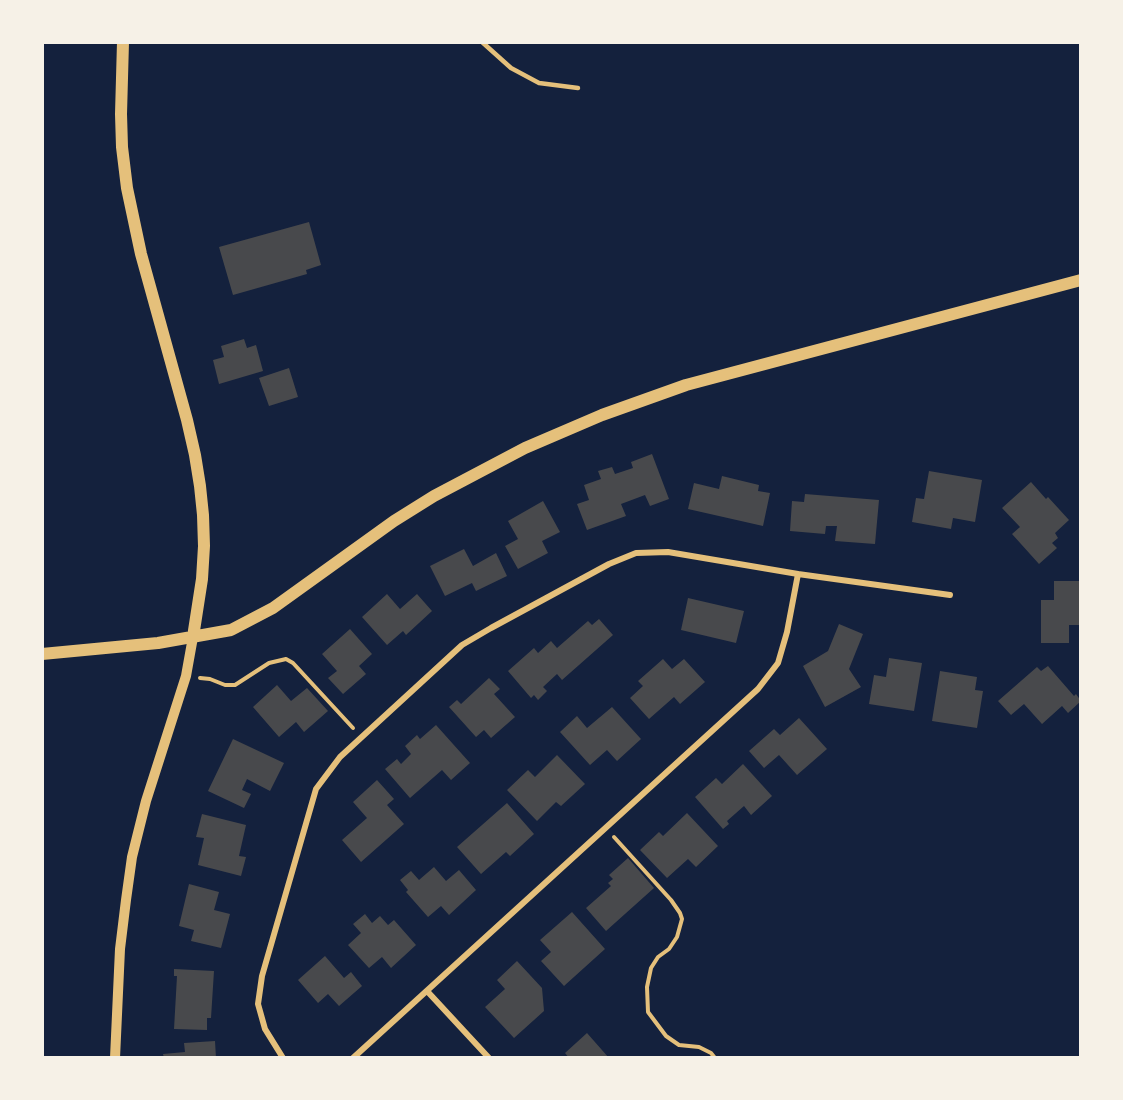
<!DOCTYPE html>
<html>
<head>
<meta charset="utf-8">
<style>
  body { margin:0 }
  #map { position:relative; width:1123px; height:1100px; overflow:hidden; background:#14213d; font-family:"IBM Plex Serif",serif }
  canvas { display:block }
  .frame { position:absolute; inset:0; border:44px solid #f6f1e7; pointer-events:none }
</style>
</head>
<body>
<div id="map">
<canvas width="1123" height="1100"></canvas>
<div class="frame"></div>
</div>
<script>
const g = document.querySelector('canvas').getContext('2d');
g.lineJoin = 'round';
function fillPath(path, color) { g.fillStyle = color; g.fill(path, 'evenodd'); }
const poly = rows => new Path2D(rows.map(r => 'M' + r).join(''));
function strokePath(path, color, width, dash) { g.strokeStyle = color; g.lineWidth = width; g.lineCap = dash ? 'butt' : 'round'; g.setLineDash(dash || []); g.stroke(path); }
fillPath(poly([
  [309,222,321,265,306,270,307,274,233,295,219,247],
  [244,339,247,348,256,345,263,371,219,384,213,360,224,357,221,346],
  [289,368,298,397,269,406,259,378],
  [652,454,669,499,650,506,645,495,621,504,626,516,587,530,577,504,589,500,584,485,601,479,598,471,612,467,615,474,633,468,631,462],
  [929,471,982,480,975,522,953,518,951,529,912,522,916,498,924,499],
  [722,476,759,485,758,491,770,493,763,526,688,509,694,483,719,489],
  [1031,482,1046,499,1048,497,1069,520,1055,533,1058,538,1052,543,1057,548,1039,564,1012,534,1020,527,1002,508],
  [805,494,879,500,875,544,835,541,837,526,826,526,825,534,790,531,792,501,804,502],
  [543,501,560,532,542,541,548,553,518,569,505,546,518,539,508,521],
  [464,549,473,566,496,553,507,576,476,591,472,583,445,596,430,566],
  [1054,581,1081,581,1081,625,1069,625,1069,643,1041,643,1041,600,1054,600],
  [387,594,400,609,417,594,432,611,406,635,403,631,387,645,362,617],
  [688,598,744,611,736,643,681,630],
  [599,619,613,635,562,680,557,674,543,687,547,691,538,700,534,695,531,698,508,671,534,648,538,653,551,641,557,648,588,621,592,625],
  [839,624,863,634,849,669,861,687,825,707,803,666,828,651],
  [350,629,372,654,359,666,366,674,343,694,328,678,337,671,322,654],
  [889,658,922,663,914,711,869,704,874,675,886,677],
  [663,659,672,669,684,659,705,682,680,704,674,697,649,719,630,698,643,686,638,681],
  [1048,666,1074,696,1076,694,1081,701,1068,713,1062,706,1042,724,1024,704,1011,715,998,701,1037,667,1041,671],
  [940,671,977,677,975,690,983,691,977,728,932,721],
  [489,678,500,689,494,694,515,717,491,738,484,730,476,737,449,707,457,700,461,704],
  [277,685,291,701,307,688,328,711,304,732,296,722,279,737,253,707],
  [612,707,641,739,617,761,607,750,590,765,560,732,577,716,587,728],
  [799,718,827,749,797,775,779,755,764,768,749,751,774,729,780,735],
  [436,725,470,763,451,780,442,770,410,798,385,769,397,759,401,764,411,754,405,746,417,735,420,739],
  [233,739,284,763,270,791,247,779,242,790,251,794,244,808,208,791],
  [557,755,585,784,561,806,556,802,537,821,507,790,528,770,535,777],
  [743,764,772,796,751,815,744,806,727,821,729,824,723,829,695,797,716,778,722,784],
  [377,780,394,799,387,805,404,824,361,862,342,840,367,818,353,802],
  [507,803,534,834,510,856,506,852,481,874,457,847],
  [687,813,718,846,696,867,688,859,667,878,640,850,659,832,663,836],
  [202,814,246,825,239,856,246,857,241,876,198,865,204,838,196,837],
  [628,858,654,888,606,931,586,908,611,886,608,883,613,879,609,875],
  [434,867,446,881,459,870,476,890,449,915,441,906,428,917,406,892,408,890,400,880,411,871,419,880],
  [189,884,219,892,214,910,230,914,221,948,191,941,194,930,179,926],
  [572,912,605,949,564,986,541,961,551,952,540,940],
  [365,914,372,923,380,916,388,925,394,920,416,945,391,968,382,957,369,968,348,945,361,933,353,924],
  [325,956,344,978,351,972,362,986,339,1006,328,994,318,1003,298,980],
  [517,961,542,988,544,1011,514,1038,485,1007,505,989,497,980],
  [174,969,214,971,211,1018,207,1018,207,1030,174,1029,177,976,174,976],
  [587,1033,609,1058,569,1058,565,1053],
  [215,1041,216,1058,164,1058,163,1054,185,1052,184,1043]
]), '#48494c');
strokePath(poly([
  [200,678,210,679,225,685,235,685,269,663,286,659,293,663,353,728],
  [614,837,671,900,680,913,682,919,677,937,669,949,658,957,651,968,647,987,648,1012,666,1036,679,1045,699,1047,711,1053,715,1058]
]), '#e5c07b', 4);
strokePath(poly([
  [482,42,511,68,539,83,578,88]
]), '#e5c07b', 4.5);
strokePath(poly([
  [427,991,489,1058],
  [283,1058,265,1029,258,1004,262,976,316,789,340,757,462,645,491,628,609,564,636,553,668,552,798,574,950,595],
  [353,1058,758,689,778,663,787,632,798,574]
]), '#e5c07b', 6);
strokePath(poly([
  [115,1058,120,949,126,900,132,857,146,801,186,676,193,637]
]), '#e5c07b', 10);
strokePath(poly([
  [123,42,121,114,122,147,127,188,141,254,187,420,195,455,200,486,203,515,204,546,202,579,193,637],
  [42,654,158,643,231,630,273,608,394,521,434,496,525,448,602,415,686,385,1081,280]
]), '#e5c07b', 12);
</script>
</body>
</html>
